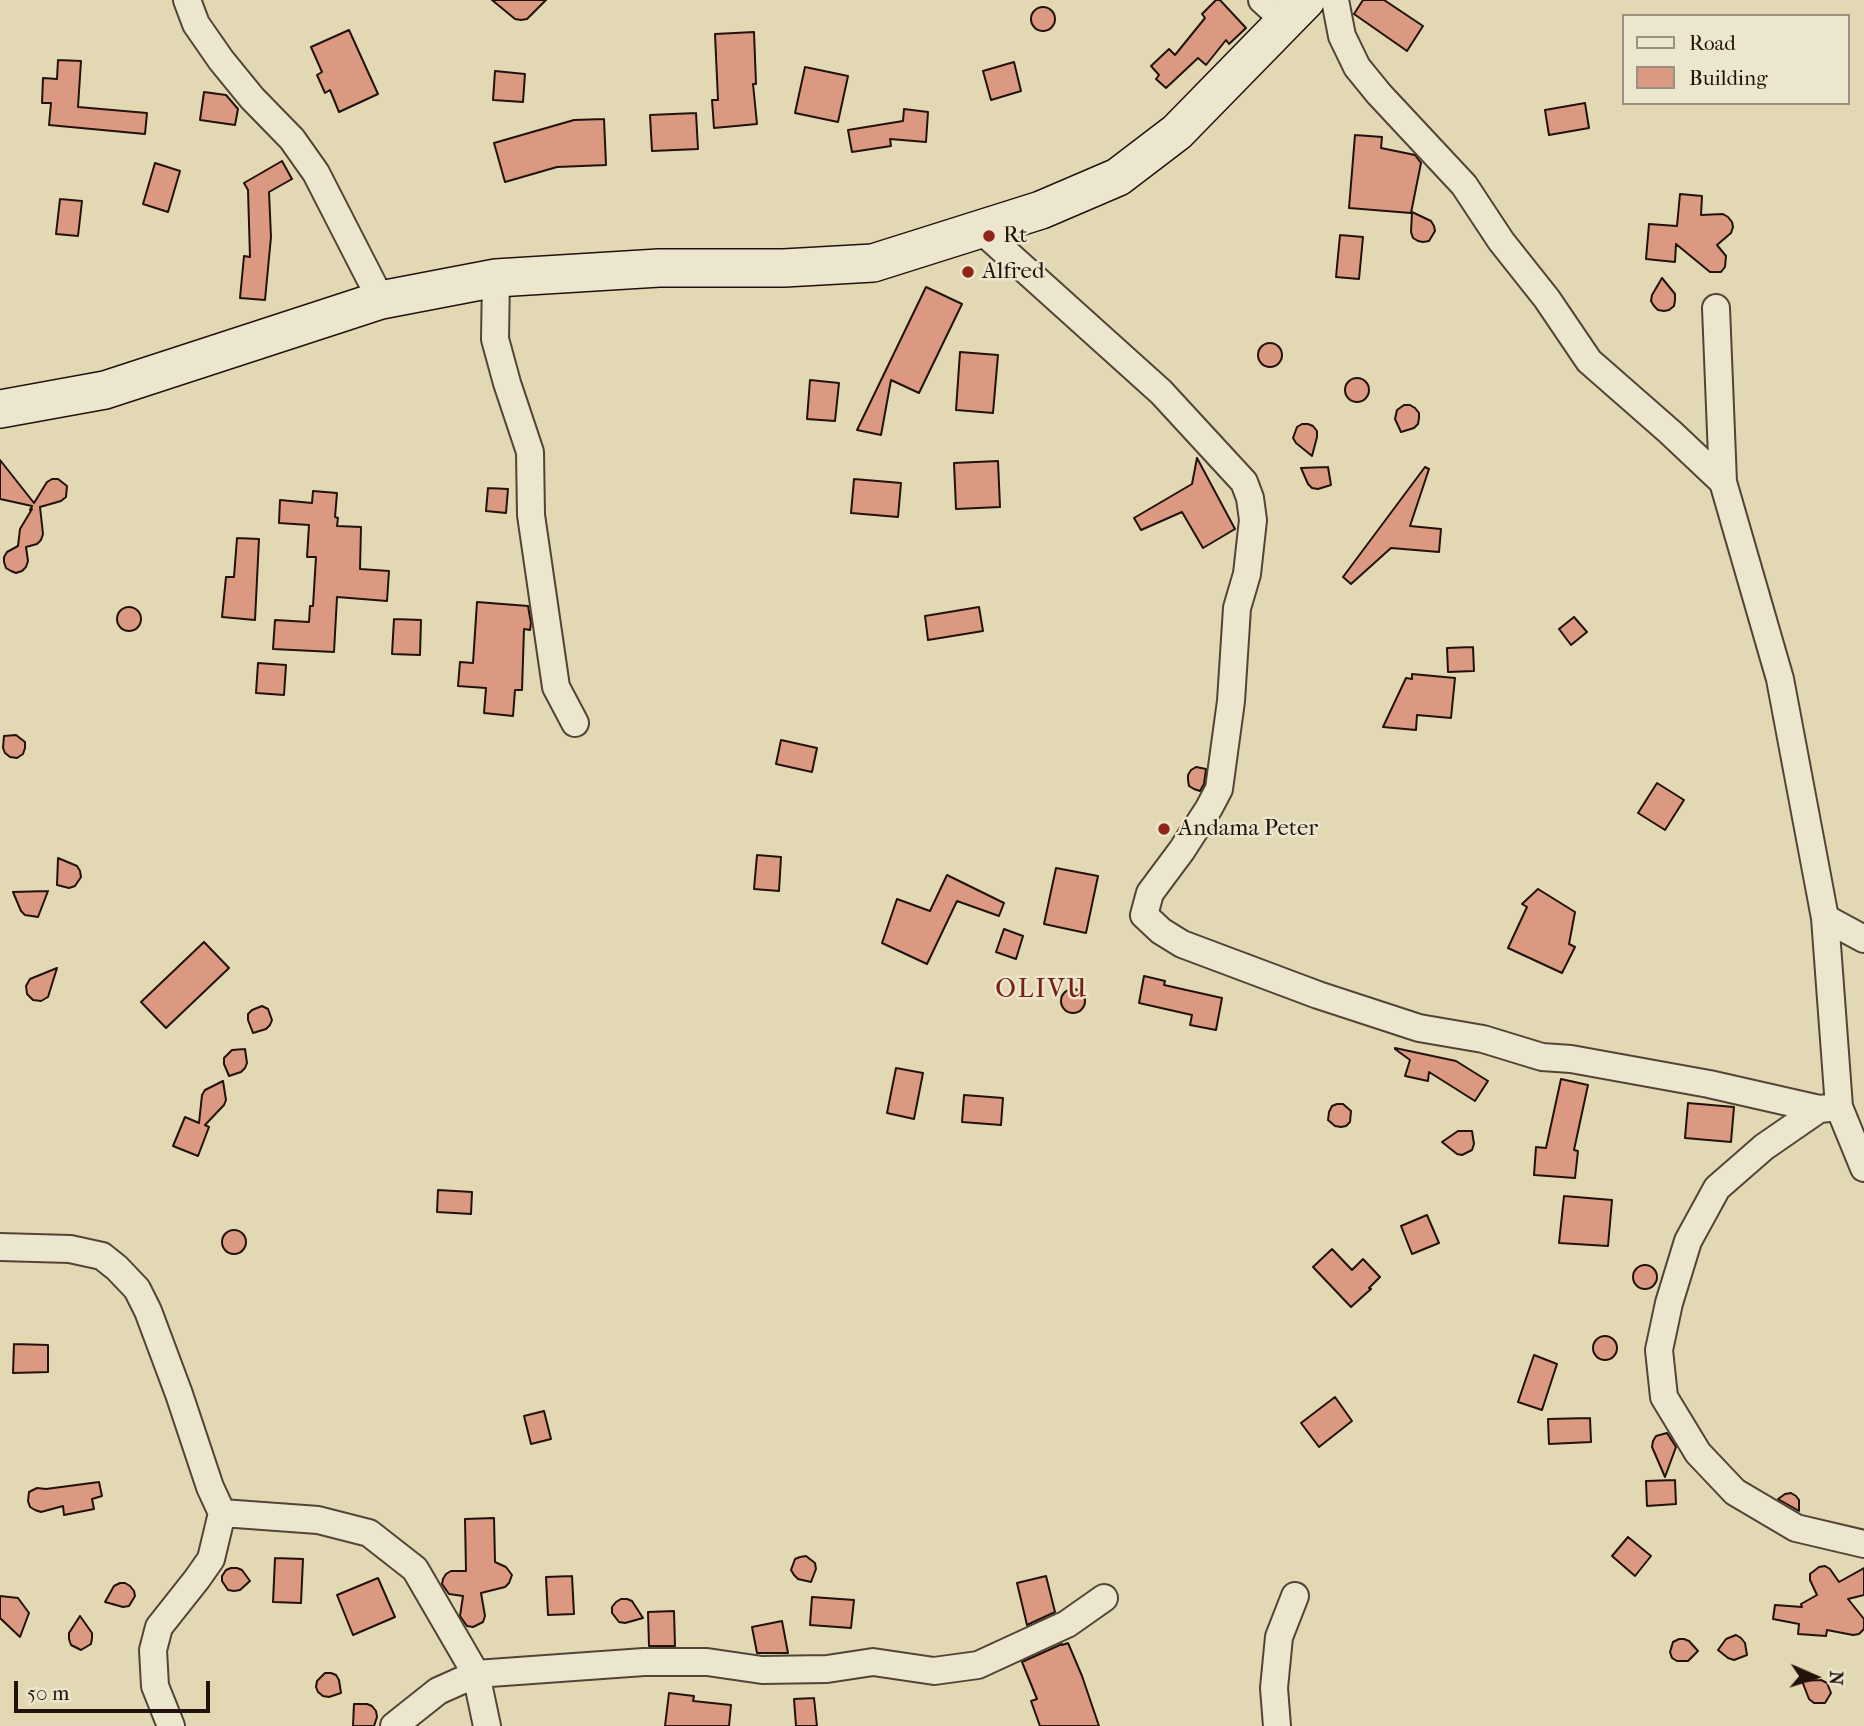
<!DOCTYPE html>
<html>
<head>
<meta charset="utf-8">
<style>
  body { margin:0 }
  #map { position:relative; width:1864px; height:1726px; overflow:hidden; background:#e2d8b4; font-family:"IM FELL French Canon",serif }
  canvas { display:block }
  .legend { position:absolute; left:1622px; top:14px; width:228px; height:91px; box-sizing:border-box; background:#ece6ce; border:2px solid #9b9180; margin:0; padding:9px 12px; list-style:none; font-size:21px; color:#22120c }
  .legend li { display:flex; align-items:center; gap:14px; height:35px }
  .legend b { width:35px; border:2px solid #9b9180 }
  .north { position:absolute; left:1780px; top:1642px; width:70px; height:70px; -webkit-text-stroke:5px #ece6ce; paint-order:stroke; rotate:93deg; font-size:19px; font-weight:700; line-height:28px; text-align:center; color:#22120c }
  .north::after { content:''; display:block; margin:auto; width:24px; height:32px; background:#22120c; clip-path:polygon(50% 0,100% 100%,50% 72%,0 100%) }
  .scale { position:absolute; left:14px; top:1681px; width:196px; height:32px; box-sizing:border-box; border:4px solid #22120c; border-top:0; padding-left:9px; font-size:21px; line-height:24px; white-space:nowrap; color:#22120c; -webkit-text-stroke:5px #ece6ce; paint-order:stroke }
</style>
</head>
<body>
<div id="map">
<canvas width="1864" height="1726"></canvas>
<ul class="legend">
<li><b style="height:9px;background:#ece6ce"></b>Road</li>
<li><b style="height:19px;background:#dc9981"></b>Building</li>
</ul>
<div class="north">N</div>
<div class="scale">50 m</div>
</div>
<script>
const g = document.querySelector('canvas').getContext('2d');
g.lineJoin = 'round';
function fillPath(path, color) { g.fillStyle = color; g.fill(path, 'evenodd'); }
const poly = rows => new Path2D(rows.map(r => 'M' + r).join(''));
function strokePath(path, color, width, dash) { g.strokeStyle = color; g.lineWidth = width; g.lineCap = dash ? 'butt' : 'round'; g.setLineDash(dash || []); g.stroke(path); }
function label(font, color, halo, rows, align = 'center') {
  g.font = font + ' "IM FELL French Canon",serif'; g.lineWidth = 5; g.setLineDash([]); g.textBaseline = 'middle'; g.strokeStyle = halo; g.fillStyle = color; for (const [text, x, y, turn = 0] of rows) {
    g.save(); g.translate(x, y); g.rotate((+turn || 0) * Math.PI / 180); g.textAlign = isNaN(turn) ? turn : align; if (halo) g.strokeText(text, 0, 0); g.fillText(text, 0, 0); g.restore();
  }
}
const building = poly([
  [492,0,546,0,527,19,521,20,515,19,492,0],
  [1216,0,1220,0,1246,28,1229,44,1226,40,1206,65,1198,58,1166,88,1156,79,1159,75,1151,66,1169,49,1175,55,1205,18,1202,14,1216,0],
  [1363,0,1384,0,1423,26,1407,51,1354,14,1363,0],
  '1031 19a12 12 0 1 1 24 0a12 12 0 1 1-24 0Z',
  [349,30,378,94,339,112,330,90,325,93,317,75,322,72,311,47,349,30],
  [754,32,756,84,753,84,757,124,714,128,712,100,718,100,715,34,754,32],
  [58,60,81,61,78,107,147,113,145,134,49,125,51,103,42,103,43,78,57,79,58,60],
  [1014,62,1021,91,991,100,983,71,1014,62],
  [805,67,848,76,838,122,795,113,805,67],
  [495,71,525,74,523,102,493,100,495,71],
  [204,92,226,95,238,109,235,125,200,120,204,92],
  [1585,103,1589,128,1549,135,1545,110,1585,103],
  [904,109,928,112,926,142,890,139,891,146,852,152,848,130,903,121,904,109],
  [696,113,698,149,652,151,650,115,696,113],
  [604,119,606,165,557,167,505,182,494,143,574,120,604,119],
  [1355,135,1382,137,1381,148,1415,155,1421,163,1411,213,1349,208,1355,135],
  [282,161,292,179,269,192,271,237,265,300,240,298,244,256,250,257,248,190,244,183,282,161],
  [155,163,180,171,168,212,143,204,155,163],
  [1680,194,1702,196,1701,215,1723,214,1728,217,1732,222,1733,227,1731,233,1717,245,1726,256,1725,267,1721,272,1710,272,1676,244,1675,262,1646,259,1649,224,1677,226,1680,194],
  [60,199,82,201,78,236,56,234,60,199],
  [1412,212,1431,221,1434,226,1435,231,1429,241,1423,242,1418,241,1413,238,1411,232,1412,212],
  [1340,235,1363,237,1359,279,1336,277,1340,235],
  [1662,278,1675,294,1675,300,1674,306,1669,310,1664,311,1658,310,1654,306,1651,301,1652,295,1662,278],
  [926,287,962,304,919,393,891,380,881,435,857,430,926,287],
  '1258 355a12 12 0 1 1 24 0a12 12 0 1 1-24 0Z',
  [960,352,998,355,993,413,956,410,960,352],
  '1345 390a12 12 0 1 1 24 0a12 12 0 1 1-24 0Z',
  [810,380,839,383,835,421,807,419,810,380],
  [1404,405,1410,405,1415,408,1419,413,1419,418,1418,424,1414,428,1401,432,1395,419,1397,410,1404,405],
  [1302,424,1308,424,1313,426,1317,431,1317,437,1312,456,1296,443,1293,438,1297,427,1302,424],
  [1197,458,1235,529,1203,548,1182,512,1141,530,1134,518,1192,484,1197,458],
  [0,460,34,503,47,482,52,479,58,479,67,486,66,497,61,501,40,507,43,534,41,540,37,544,26,547,28,561,26,567,22,571,16,573,11,571,6,568,4,562,4,557,7,552,18,546,20,529,32,509,30,510,32,506,0,499,0,460],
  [998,461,1000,507,956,509,954,463,998,461],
  [1328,467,1331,485,1318,489,1312,488,1308,484,1301,468,1328,467],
  [1425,467,1429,469,1410,526,1441,529,1439,552,1391,548,1351,584,1343,577,1425,467],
  [854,479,901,483,898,517,851,513,854,479],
  [488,488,508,489,506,513,486,511,488,488],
  [313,491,337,493,335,517,338,518,337,526,361,527,360,569,389,571,387,601,337,597,334,652,273,649,275,620,309,622,310,606,313,606,316,557,307,557,309,525,279,523,280,500,312,503,313,491],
  [237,538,259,539,255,620,222,617,226,577,234,577,237,538],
  [477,602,528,606,531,623,530,630,524,629,522,690,515,690,513,716,484,713,486,688,458,686,460,662,473,663,477,602],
  [979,607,983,631,928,640,925,616,979,607],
  '117 619a12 12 0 1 1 24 0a12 12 0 1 1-24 0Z',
  [1574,617,1587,632,1571,645,1559,629,1574,617],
  [394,619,421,620,420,655,392,654,394,619],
  [1473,647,1474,671,1448,672,1447,648,1473,647],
  [258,663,286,665,284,695,256,693,258,663],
  [1412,674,1455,678,1451,718,1417,715,1416,730,1383,727,1406,678,1412,679,1412,674],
  [16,735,25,742,25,748,23,754,17,758,10,757,5,753,3,748,4,736,16,735],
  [781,740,817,748,812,772,776,764,781,740],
  [1196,767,1206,769,1204,784,1200,791,1194,789,1189,786,1188,780,1188,775,1191,770,1196,767],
  [1657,783,1684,800,1665,830,1638,813,1657,783],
  [757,855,781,857,779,891,754,889,757,855],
  [58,858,77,866,80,871,81,877,75,886,69,888,57,885,58,858],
  [1056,868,1098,876,1086,933,1044,924,1056,868],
  [947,875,1004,903,999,916,957,901,927,964,882,943,897,899,930,911,947,875],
  [1538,889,1575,912,1569,944,1575,947,1562,973,1508,948,1527,907,1522,904,1538,889],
  [48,891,38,917,25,915,21,911,13,892,48,891],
  [1004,929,1023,936,1016,959,996,952,1004,929],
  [204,942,229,968,166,1028,141,1002,204,942],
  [57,968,48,997,41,1001,33,1000,27,994,26,986,30,979,57,968],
  [1144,976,1165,981,1164,985,1222,998,1216,1030,1190,1025,1192,1015,1139,1003,1144,976],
  '1061 1001a12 12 0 1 1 24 0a12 12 0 1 1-24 0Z',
  [262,1006,268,1009,272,1020,270,1025,266,1029,253,1033,248,1020,248,1014,252,1010,262,1006],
  [1395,1048,1456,1061,1488,1081,1475,1101,1429,1072,1428,1081,1405,1076,1410,1060,1395,1049,1395,1048],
  [245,1049,247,1063,245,1068,241,1072,229,1076,224,1064,224,1058,232,1050,245,1049],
  [896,1068,923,1073,914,1119,887,1113,896,1068],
  [1561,1079,1588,1085,1574,1150,1578,1151,1575,1178,1534,1175,1536,1147,1546,1148,1561,1079],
  [223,1081,226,1100,224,1105,205,1125,209,1127,198,1156,173,1146,185,1117,199,1123,202,1095,205,1090,223,1081],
  [964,1095,1003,1098,1001,1125,962,1122,964,1095],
  [1688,1103,1734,1107,1731,1142,1685,1138,1688,1103],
  [1337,1104,1343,1104,1351,1111,1350,1122,1346,1126,1341,1127,1335,1126,1328,1120,1329,1112,1332,1106,1337,1104],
  [1458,1131,1472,1131,1474,1144,1472,1150,1462,1155,1457,1154,1442,1142,1458,1131],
  [438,1190,472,1192,471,1214,437,1212,438,1190],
  [1564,1196,1612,1200,1608,1246,1559,1243,1564,1196],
  [1427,1215,1439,1243,1412,1254,1401,1226,1427,1215],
  '222 1242a12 12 0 1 1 24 0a12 12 0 1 1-24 0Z',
  [1332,1249,1352,1270,1363,1259,1380,1277,1369,1288,1371,1289,1351,1307,1313,1267,1332,1249],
  '1633 1277a12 12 0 1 1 24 0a12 12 0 1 1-24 0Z',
  '1593 1348a12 12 0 1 1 24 0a12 12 0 1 1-24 0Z',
  [14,1344,48,1345,48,1372,13,1373,14,1344],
  [1534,1355,1557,1364,1542,1410,1518,1402,1534,1355],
  [1335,1397,1352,1421,1319,1447,1301,1423,1335,1397],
  [544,1411,551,1439,531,1444,524,1416,544,1411],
  [1590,1418,1591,1442,1549,1444,1548,1419,1590,1418],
  [1667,1433,1676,1447,1665,1477,1652,1447,1653,1441,1656,1436,1667,1433],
  [1675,1480,1676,1504,1647,1506,1646,1481,1675,1480],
  [99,1482,102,1496,92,1499,94,1509,64,1515,63,1506,41,1512,35,1510,30,1507,28,1501,29,1492,37,1488,46,1489,99,1482],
  [1791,1493,1796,1496,1799,1500,1799,1511,1778,1499,1785,1494,1791,1493],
  [494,1518,495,1562,506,1567,512,1575,509,1583,505,1587,481,1593,485,1616,483,1622,473,1627,467,1626,460,1616,463,1596,449,1594,442,1584,443,1579,446,1574,451,1571,466,1571,465,1519,494,1518],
  [1628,1537,1651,1556,1635,1576,1612,1556,1628,1537],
  [806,1556,815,1563,816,1569,811,1582,798,1579,794,1575,791,1570,795,1559,800,1557,806,1556],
  [275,1558,303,1559,301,1603,273,1602,275,1558],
  [1825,1566,1830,1569,1839,1582,1864,1568,1864,1595,1848,1599,1864,1619,1864,1629,1859,1634,1853,1635,1827,1630,1826,1636,1798,1634,1799,1624,1773,1619,1775,1605,1802,1607,1801,1604,1817,1595,1810,1580,1810,1574,1819,1567,1825,1566],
  [231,1568,237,1568,242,1570,250,1581,240,1590,234,1591,228,1590,222,1581,222,1576,226,1570,231,1568],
  [572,1576,574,1614,548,1615,546,1577,572,1576],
  [1046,1576,1055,1612,1027,1625,1017,1583,1046,1576],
  [378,1578,395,1617,353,1635,337,1595,378,1578],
  [120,1583,125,1583,130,1586,134,1591,135,1596,129,1606,123,1607,105,1602,114,1586,120,1583],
  [0,1596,18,1598,29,1613,20,1637,0,1618,0,1596],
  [812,1597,854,1600,851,1628,810,1625,812,1597],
  [621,1599,627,1599,632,1601,643,1618,625,1623,619,1622,612,1613,612,1607,616,1602,621,1599],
  [674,1611,675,1646,649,1646,648,1612,674,1611],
  [80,1616,92,1633,92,1638,91,1644,81,1650,71,1645,69,1639,69,1633,80,1616],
  [782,1621,788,1653,757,1653,752,1627,782,1621],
  [1736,1635,1741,1638,1745,1643,1747,1655,1734,1660,1728,1658,1718,1650,1726,1639,1736,1635],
  [1679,1639,1684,1639,1689,1641,1698,1651,1688,1661,1677,1661,1672,1658,1670,1652,1673,1642,1679,1639],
  [1068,1643,1082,1676,1099,1726,1040,1726,1031,1701,1037,1699,1022,1662,1062,1644,1062,1645,1068,1643],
  [325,1673,331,1673,336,1675,339,1680,341,1693,329,1697,323,1696,318,1692,316,1687,317,1681,325,1673],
  [1821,1680,1827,1683,1831,1693,1825,1703,1814,1703,1809,1699,1802,1681,1821,1680],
  [669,1693,694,1696,693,1701,731,1705,729,1726,665,1726,669,1693],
  [814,1698,817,1726,796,1726,794,1699,814,1698],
  [354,1704,367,1704,372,1706,376,1711,377,1717,374,1726,353,1726,354,1704]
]);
fillPath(building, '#dc9981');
strokePath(building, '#22120c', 2);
const street = poly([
  [187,0,196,24,221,60,252,98,292,139,316,173,381,300],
  [1262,0,1285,21],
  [1335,0,1342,36,1357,67,1379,94,1464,185,1501,241,1547,299,1589,361,1670,432,1723,482],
  [980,229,1161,392,1244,482,1250,498,1253,520,1247,574,1237,608,1231,701,1219,789,1209,808,1182,850,1150,893,1144,915,1161,931,1182,944,1318,995,1419,1028,1483,1039,1542,1057,1571,1059,1709,1084,1819,1109,1839,1107],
  [496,278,495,339,507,383,530,452,531,515,556,687,575,723],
  [1716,308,1723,482,1780,679,1825,918,1839,1107,1864,1168],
  [1825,918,1864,939],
  [1819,1109,1764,1147,1717,1188,1688,1241,1669,1303,1659,1350,1664,1397,1698,1453,1735,1492,1796,1528,1864,1544],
  [0,1247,70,1249,102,1256,117,1268,137,1289,148,1311,179,1394,210,1487,222,1513,211,1559,197,1579,159,1627,153,1650,155,1686,171,1726],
  [222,1513,318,1520,369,1533,415,1569,476,1674,487,1726],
  [394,1726,438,1691,476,1674,644,1662,707,1662,762,1670,827,1669,873,1662,934,1671,978,1665,1067,1624,1104,1598],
  [1277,1726,1274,1688,1279,1637,1295,1596]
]);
const secondary = poly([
  [0,409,105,390,381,300,496,278,659,268,784,268,873,263,1041,210,1118,177,1177,132,1306,0]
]);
strokePath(street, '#524436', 30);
strokePath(secondary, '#22120c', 40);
strokePath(street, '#ece6ce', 26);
strokePath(secondary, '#ece6ce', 37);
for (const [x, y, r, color] of [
  [989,236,7,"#8f2418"],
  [968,272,7,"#8f2418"],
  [1164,829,7,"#8f2418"]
]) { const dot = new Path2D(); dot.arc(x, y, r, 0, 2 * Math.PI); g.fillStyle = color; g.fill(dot); strokePath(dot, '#ece6ce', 2.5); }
label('23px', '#22120c', '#ece6ce', [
  ["Rt",1003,236],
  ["Alfred",982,272],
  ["Andama Peter",1178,829]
], 'left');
g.letterSpacing = '2px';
label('26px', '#7a1f14', '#ece6ce', [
  ["OLIVU",1042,991]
]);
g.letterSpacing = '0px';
</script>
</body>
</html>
